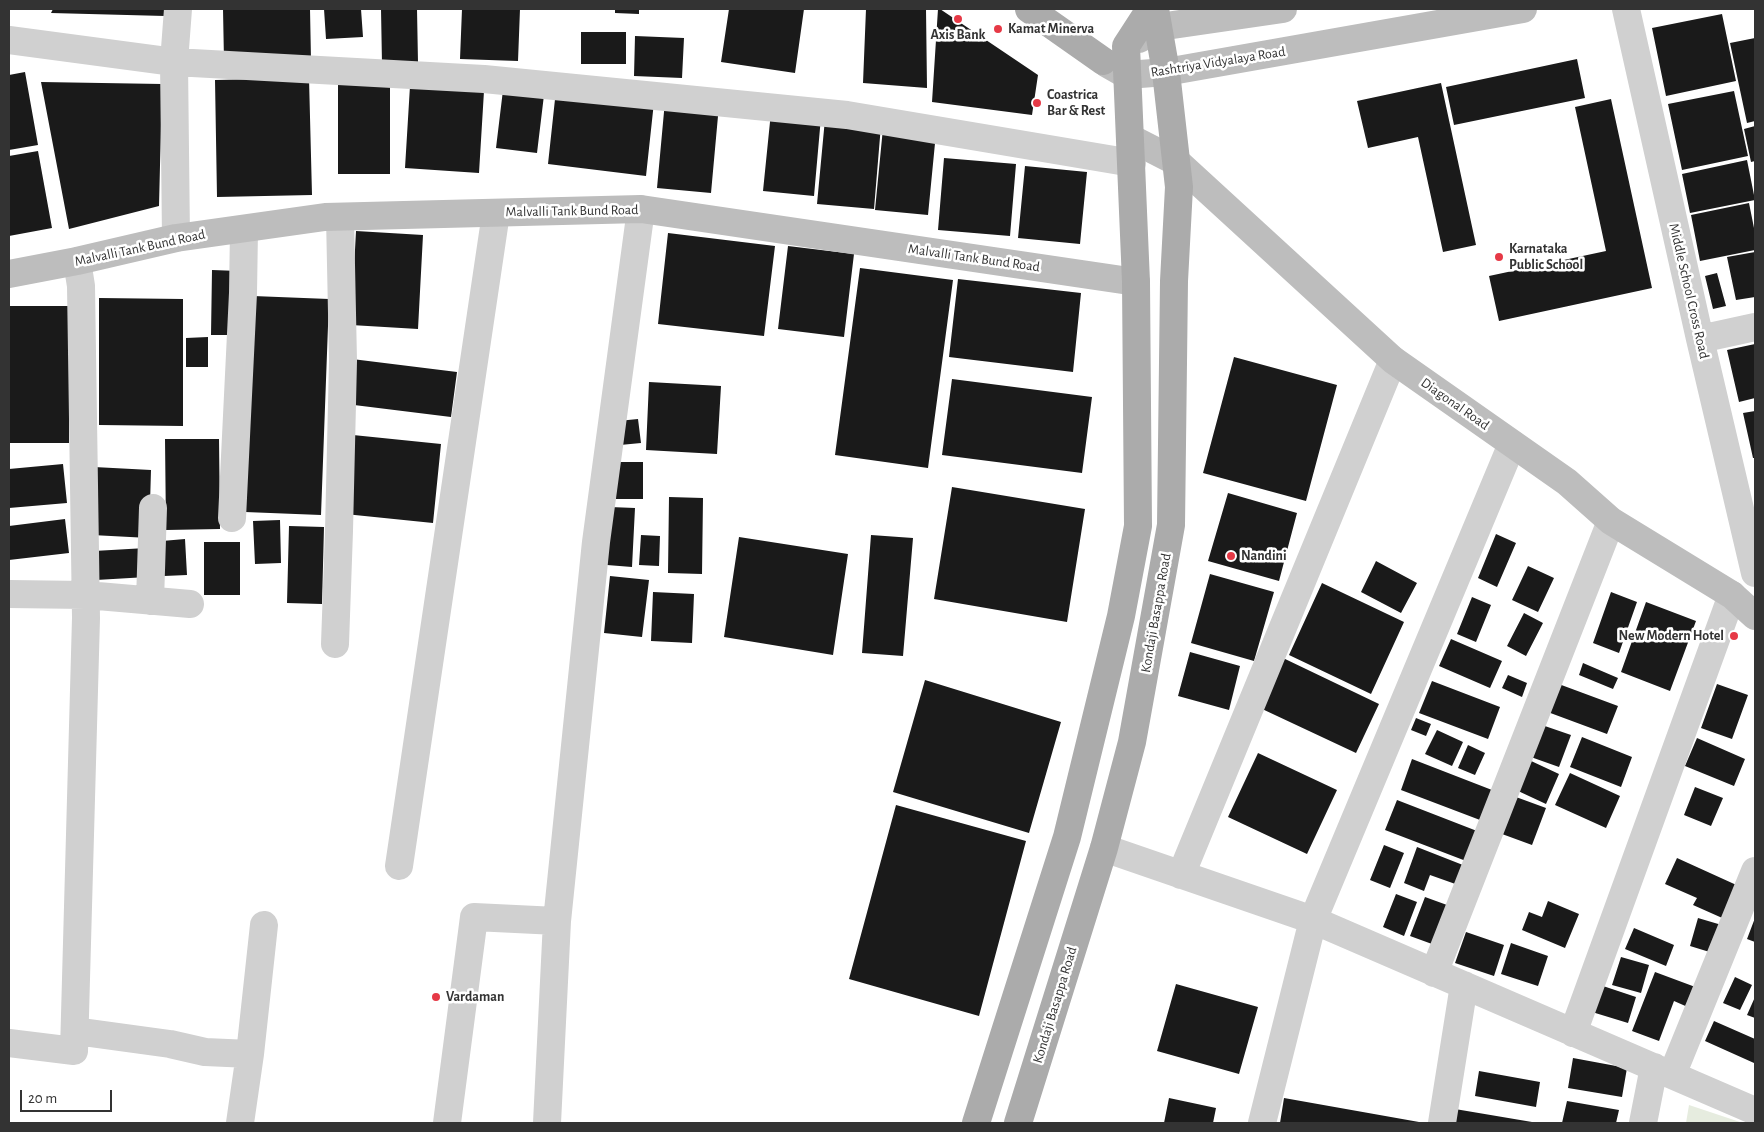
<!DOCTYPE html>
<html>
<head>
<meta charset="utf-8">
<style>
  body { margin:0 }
  #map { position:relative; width:1764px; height:1132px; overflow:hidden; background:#fff; font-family:"Alegreya Sans",sans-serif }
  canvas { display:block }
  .frame { position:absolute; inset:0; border:10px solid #333; pointer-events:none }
  .scale { position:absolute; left:20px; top:1090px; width:92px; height:22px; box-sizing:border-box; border:2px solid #333; border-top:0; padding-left:6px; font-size:15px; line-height:18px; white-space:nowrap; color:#333; -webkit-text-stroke:4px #fff; paint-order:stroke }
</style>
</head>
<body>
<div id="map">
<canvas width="1764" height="1132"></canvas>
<div class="frame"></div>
<div class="scale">20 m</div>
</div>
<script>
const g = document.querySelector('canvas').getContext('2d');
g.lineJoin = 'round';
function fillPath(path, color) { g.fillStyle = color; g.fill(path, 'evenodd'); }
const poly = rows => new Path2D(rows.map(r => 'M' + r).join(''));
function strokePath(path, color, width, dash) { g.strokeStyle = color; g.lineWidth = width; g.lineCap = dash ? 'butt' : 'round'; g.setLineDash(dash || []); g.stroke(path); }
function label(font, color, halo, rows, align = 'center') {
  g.font = font + ' "Alegreya Sans",sans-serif'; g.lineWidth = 5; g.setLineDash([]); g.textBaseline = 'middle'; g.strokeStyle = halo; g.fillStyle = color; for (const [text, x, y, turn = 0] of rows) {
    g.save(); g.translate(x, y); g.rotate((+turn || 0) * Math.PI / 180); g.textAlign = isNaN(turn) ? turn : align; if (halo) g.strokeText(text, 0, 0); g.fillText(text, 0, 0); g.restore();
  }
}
fillPath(poly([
  [1689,1105,1743,1123,1686,1123]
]), '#e6ecdf');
fillPath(poly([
  [53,9,166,9,165,16,51,13],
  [223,9,310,9,311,60,224,61],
  [324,9,361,9,363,37,326,39],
  [381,9,417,9,418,63,382,64],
  [462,9,520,9,518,61,460,59],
  [615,9,639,9,639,14,615,13],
  [729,9,804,9,795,73,721,62],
  [866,9,926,9,927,88,863,83],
  [938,9,940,9,1038,75,1032,115,932,102],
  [1722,14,1736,81,1666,96,1652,28],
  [581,32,626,32,626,64,581,64],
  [635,36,684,38,682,78,634,76],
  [1755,38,1755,121,1747,123,1730,43],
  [1577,59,1585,98,1454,125,1446,87],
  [25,72,38,145,9,150,9,75],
  [309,78,312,195,217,197,215,80],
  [41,82,162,84,159,206,69,229],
  [1441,83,1476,245,1443,252,1418,137,1368,148,1357,101],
  [338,84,390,84,390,174,338,174],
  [410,86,484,91,479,173,405,168],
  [503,90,544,95,537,153,496,148],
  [556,90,654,102,646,176,548,164],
  [1734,91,1748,156,1682,170,1668,104],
  [1611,99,1652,288,1499,321,1489,276,1606,251,1575,107],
  [665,101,719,105,711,193,657,188],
  [771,112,821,117,814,196,763,191],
  [825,119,881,125,874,209,817,204],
  [1755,126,1755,161,1751,162,1744,129],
  [883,128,936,133,928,215,875,210],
  [38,151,52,228,9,236,9,156],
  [944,158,1016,164,1010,236,938,230],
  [1747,160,1755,200,1690,213,1682,174],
  [1025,166,1087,172,1080,244,1018,238],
  [1749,203,1755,233,1755,250,1700,261,1691,215],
  [356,231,423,235,418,329,351,325],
  [668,233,775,246,764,336,658,324],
  [788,246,854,254,844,337,778,329],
  [1755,252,1755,297,1736,300,1727,257],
  [860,268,953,280,928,468,835,455],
  [212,270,239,271,238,335,211,335],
  [1717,273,1726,306,1713,309,1705,276],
  [958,279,1081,293,1073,372,949,357],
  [253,296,329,299,321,515,245,512],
  [99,298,183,299,183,426,99,425],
  [9,306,69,306,69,443,9,443],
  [208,337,208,367,186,367,186,338],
  [1755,344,1755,398,1739,402,1727,350],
  [1234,357,1337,385,1306,501,1203,473],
  [352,359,457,372,451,417,346,404],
  [952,379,1092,397,1082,473,942,455],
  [649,382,721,386,717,454,646,450],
  [1755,411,1755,458,1753,458,1743,413],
  [638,419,641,443,620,445,618,421],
  [353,435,441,444,433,523,345,514],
  [165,439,219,439,220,529,166,530],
  [611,462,643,462,643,499,611,499],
  [63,464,67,503,9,508,9,469],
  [94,467,151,470,149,538,92,535],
  [952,487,1085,509,1067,622,934,599],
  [1228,493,1297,513,1279,581,1208,561],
  [669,497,703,498,702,574,668,573],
  [610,507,635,508,632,567,607,565],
  [65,519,69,553,9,560,9,526],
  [280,520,281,563,255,564,253,521],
  [289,526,324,527,322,604,287,603],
  [1496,534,1516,543,1497,587,1478,578],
  [641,535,660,536,659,566,639,565],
  [871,535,913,538,903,656,862,653],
  [739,537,848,554,833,655,724,637],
  [185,539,187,575,164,576,162,541],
  [204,542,240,542,240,595,204,595],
  [146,548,147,577,96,580,94,551],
  [1376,561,1417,583,1401,613,1361,592],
  [1528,566,1554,578,1538,612,1512,600],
  [1210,574,1274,592,1254,661,1191,643],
  [610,576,649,580,642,637,604,633],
  [1322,583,1404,622,1371,694,1289,655],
  [653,592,694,594,692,643,651,641],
  [1611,592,1637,602,1619,653,1593,643],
  [1472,597,1491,605,1476,642,1457,634],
  [1646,602,1696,621,1670,691,1621,672],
  [1524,613,1543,623,1526,656,1507,646],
  [1451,639,1502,661,1490,688,1439,666],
  [1190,652,1240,666,1229,710,1178,696],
  [1283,658,1379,704,1356,753,1260,708],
  [1583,663,1618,678,1613,689,1579,675],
  [1508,675,1527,683,1522,697,1502,688],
  [925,680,1061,722,1029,833,893,792],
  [1432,681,1500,707,1488,739,1419,713],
  [1556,683,1618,706,1607,734,1545,711],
  [1717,684,1748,695,1732,739,1701,728],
  [1416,718,1431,724,1426,736,1411,730],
  [1539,724,1571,735,1559,767,1528,756],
  [1437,730,1463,742,1452,766,1425,754],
  [1582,737,1632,757,1621,787,1570,767],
  [1697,738,1745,759,1734,786,1685,766],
  [1468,745,1485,753,1475,775,1458,768],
  [1258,753,1337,790,1307,854,1228,817],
  [1412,759,1492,790,1480,820,1401,790],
  [1529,760,1559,774,1546,804,1516,790],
  [1570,773,1620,796,1606,828,1555,805],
  [1695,787,1723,798,1711,826,1684,815],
  [1516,797,1546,808,1532,845,1502,834],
  [1397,800,1477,831,1466,861,1385,830],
  [896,805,1026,841,979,1016,849,979],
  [1384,845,1404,853,1390,888,1370,880],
  [1417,847,1468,867,1461,886,1430,875,1424,891,1404,883],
  [1677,858,1743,888,1729,921,1693,905,1697,898,1665,884],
  [1396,894,1417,902,1404,936,1383,927],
  [1425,897,1447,905,1432,944,1410,936],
  [1548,901,1579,914,1565,948,1522,930,1529,912,1542,917],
  [1698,918,1725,926,1716,954,1690,946],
  [1755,918,1755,942,1747,939],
  [1634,928,1674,945,1666,966,1625,949],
  [1466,932,1504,945,1494,976,1455,963],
  [1511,943,1548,956,1538,986,1501,974],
  [1621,957,1649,965,1641,993,1612,985],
  [1655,972,1698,988,1690,1008,1674,1001,1659,1041,1632,1031],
  [1735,977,1752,985,1740,1010,1723,1003],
  [1176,984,1258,1007,1239,1074,1157,1051],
  [1600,985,1636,997,1628,1023,1592,1012],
  [1755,997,1755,1018,1747,1015],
  [1714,1021,1755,1039,1754,1063,1705,1041],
  [1573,1058,1627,1068,1622,1097,1568,1088],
  [1479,1071,1540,1082,1536,1107,1475,1096],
  [1169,1098,1216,1108,1213,1123,1164,1123],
  [1284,1098,1419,1122,1419,1123,1280,1123],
  [1567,1101,1619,1110,1616,1123,1562,1123],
  [1455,1109,1532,1122,1532,1123,1453,1123]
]), '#1a1a1a');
strokePath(poly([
  [1626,9,1700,339,1755,573],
  [9,40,174,62,484,79,847,115,1132,163],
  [176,238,174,62,178,9],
  [1700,339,1755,327],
  [232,518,243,293,244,230],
  [9,594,86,595,190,604],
  [150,601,153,508],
  [335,644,339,531,343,361,340,217],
  [1104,848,1313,920,1755,1111],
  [399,866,496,213],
  [1181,875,1393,360],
  [1434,973,1611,521],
  [75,1031,170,1044,205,1052,250,1054,240,1123],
  [1573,1033,1732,595],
  [9,1043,74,1051,86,618,81,286,77,261],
  [250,1054,264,925],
  [1672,1075,1755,871],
  [447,1123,474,917,557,921],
  [547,1123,557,921,596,542,641,209],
  [1262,1123,1313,920,1512,444],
  [1442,1123,1464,985],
  [1643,1123,1654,1067]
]), '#d0d0d0', 28);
strokePath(poly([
  [1139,39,1159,27,1283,9],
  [1106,63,1127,75,1166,72,1523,9],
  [1130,138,1177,162,1393,360,1567,482,1611,521,1732,595,1755,616],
  [9,274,77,261,176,238,325,217,641,209,1136,282]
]), '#bdbdbd', 28);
strokePath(poly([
  [1029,9,1103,61],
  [976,1123,1067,837,1121,616,1138,526,1136,282,1126,46,1150,9],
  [1018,1123,1104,848,1132,742,1171,525,1174,281,1179,187,1166,72,1155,9]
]), '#ababab', 28);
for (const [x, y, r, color] of [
  [958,19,5,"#e63946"],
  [998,29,5,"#e63946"],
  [1037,103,5,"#e63946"],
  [1499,257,5,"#e63946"],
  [1231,556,5,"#e63946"],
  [1734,636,5,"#e63946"],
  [436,997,5,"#e63946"]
]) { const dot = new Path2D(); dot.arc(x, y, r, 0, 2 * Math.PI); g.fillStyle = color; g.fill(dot); strokePath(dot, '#fff', 2); }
label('bold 14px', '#333', '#fff', [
  ["Kamat Minerva",1008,29],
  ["Axis Bank",958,35,"center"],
  ["Coastrica",1047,95],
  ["Bar & Rest",1047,111],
  ["Karnataka",1509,249],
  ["Public School",1509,265],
  ["Nandini",1241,556],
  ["New Modern Hotel",1724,636,"right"],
  ["Vardaman",446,997]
], 'left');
label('14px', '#333', '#fff', [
  ["Rashtriya Vidyalaya Road",1218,62,-9],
  ["Malvalli Tank Bund Road",572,211,-1],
  ["Malvalli Tank Bund Road",140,248,-12],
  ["Malvalli Tank Bund Road",974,258,8],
  ["Middle School Cross Road",1689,291,77],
  ["Diagonal Road",1455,404,35],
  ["Kondaji Basappa Road",1156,613,-80],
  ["Kondaji Basappa Road",1055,1005,-73]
]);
</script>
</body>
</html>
